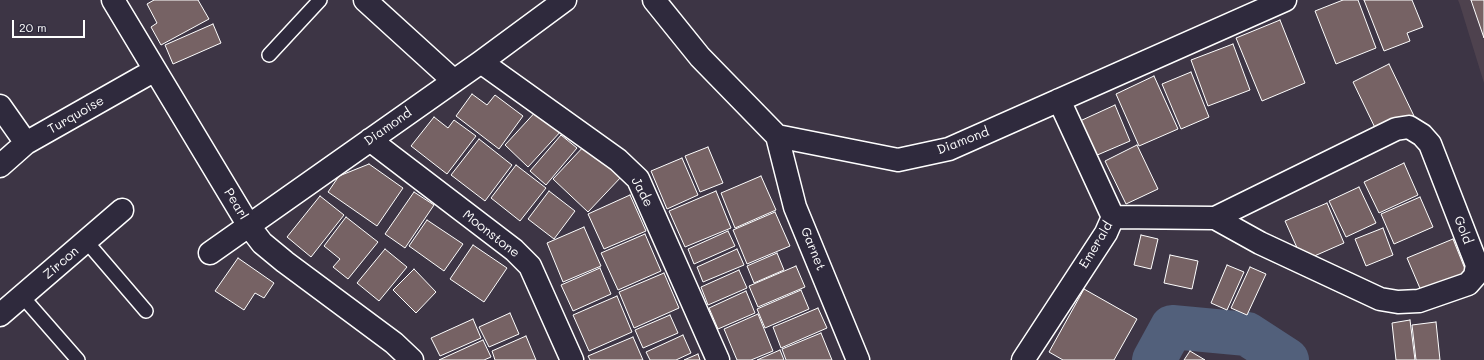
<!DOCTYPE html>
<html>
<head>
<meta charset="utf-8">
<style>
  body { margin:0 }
  #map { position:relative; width:1484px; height:360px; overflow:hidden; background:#3d3545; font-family:Mali,sans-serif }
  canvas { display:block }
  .scale { position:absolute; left:12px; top:20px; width:73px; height:18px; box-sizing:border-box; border:2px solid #fff; border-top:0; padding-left:5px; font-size:12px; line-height:14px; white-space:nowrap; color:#fff; -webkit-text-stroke:3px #2f2a3d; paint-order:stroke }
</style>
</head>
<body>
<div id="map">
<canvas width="1484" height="360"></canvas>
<div class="scale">20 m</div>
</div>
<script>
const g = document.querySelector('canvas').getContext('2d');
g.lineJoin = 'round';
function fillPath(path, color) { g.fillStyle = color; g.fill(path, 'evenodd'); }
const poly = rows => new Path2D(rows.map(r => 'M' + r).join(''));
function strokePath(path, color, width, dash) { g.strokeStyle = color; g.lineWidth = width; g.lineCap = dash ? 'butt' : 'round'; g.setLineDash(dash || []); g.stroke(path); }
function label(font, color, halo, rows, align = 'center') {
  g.font = font + ' Mali,sans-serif'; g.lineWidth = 4; g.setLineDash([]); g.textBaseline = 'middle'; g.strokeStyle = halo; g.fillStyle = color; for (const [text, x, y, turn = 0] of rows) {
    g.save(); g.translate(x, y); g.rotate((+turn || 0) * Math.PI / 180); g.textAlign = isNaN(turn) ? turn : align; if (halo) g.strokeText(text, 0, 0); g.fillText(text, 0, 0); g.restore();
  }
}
fillPath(poly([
  [1458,0,1484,0,1484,83,1460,5]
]), '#4e424e');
strokePath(poly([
  [1154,360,1172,327,1247,334,1287,360]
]), '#52607b', 44);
const building = poly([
  [154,0,198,0,209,19,161,45,151,27,157,23,147,4,154,0],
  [1343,0,1358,0,1376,48,1336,64,1315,11,1343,0],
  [1364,0,1412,0,1423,27,1407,33,1410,41,1384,51,1364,0],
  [1471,0,1484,0,1484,38,1471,0],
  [1280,20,1305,83,1262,101,1236,38,1280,20],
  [213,24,221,43,173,64,165,45,213,24],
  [1233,44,1250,90,1208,106,1191,60,1233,44],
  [1389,64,1414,116,1378,134,1353,82,1389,64],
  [1191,72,1209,117,1181,129,1162,84,1191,72],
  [1154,76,1178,129,1139,146,1116,94,1154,76],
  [472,94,487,105,495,95,523,116,499,149,456,116,472,94],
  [1115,105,1130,141,1095,156,1080,121,1115,105],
  [539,108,562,130,528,167,505,145,539,108],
  [434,117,448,128,454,120,476,136,447,174,411,146,434,117],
  [561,135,577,148,546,185,530,171,561,135],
  [479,139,512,165,485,201,451,175,479,139],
  [587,143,622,176,588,212,553,179,587,143],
  [1137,145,1158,189,1126,204,1105,161,1137,145],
  [708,147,723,183,700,192,685,156,708,147],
  [682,158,698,195,667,209,651,171,682,158],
  [1404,163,1418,195,1379,213,1364,182,1404,163],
  [369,164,403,188,377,226,328,192,339,176,369,164],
  [516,165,546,188,520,221,491,198,516,165],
  [761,176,776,210,735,228,721,193,761,176],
  [1359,187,1376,223,1346,237,1329,201,1359,187],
  [549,191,575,211,554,239,528,219,549,191],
  [716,191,731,228,685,247,669,211,716,191],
  [414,192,434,205,405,248,385,234,414,192],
  [630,195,646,231,604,249,588,214,630,195],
  [320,196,344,215,311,257,287,237,320,196],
  [1420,197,1433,227,1394,244,1381,214,1420,197],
  [1327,203,1344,243,1303,261,1285,221,1327,203],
  [775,212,790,246,747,264,733,230,775,212],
  [346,217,378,242,348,279,333,267,340,259,324,246,346,217],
  [427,220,463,244,444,271,409,246,427,220],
  [584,227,601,266,563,282,547,243,584,227],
  [1383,228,1393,255,1366,266,1355,239,1383,228],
  [728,231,735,246,694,264,688,249,728,231],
  [645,234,661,271,618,290,601,253,645,234],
  [1141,235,1158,239,1151,269,1134,265,1141,235],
  [1453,239,1467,274,1422,293,1407,258,1453,239],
  [473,245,507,268,484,302,450,279,473,245],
  [385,249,407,267,379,301,357,283,385,249],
  [737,249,744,265,703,282,697,267,737,249],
  [777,253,784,270,754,283,747,266,777,253],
  [1170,255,1198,261,1192,289,1164,283,1170,255],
  [238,258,274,283,264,298,255,293,244,310,215,291,238,258],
  [1227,265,1244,272,1227,310,1211,303,1227,265],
  [796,266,805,287,758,307,749,286,796,266],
  [1250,267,1266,274,1247,315,1231,308,1250,267],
  [600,268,611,294,573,311,561,285,600,268],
  [414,269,436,292,416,313,393,290,414,269],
  [739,270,747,288,708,305,701,287,739,270],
  [664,273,679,308,634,328,619,292,664,273],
  [1084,289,1137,319,1114,360,1063,360,1049,352,1084,289],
  [801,290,809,309,765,328,757,309,801,290],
  [746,291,755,313,718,329,709,308,746,291],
  [617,296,632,332,589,351,573,315,617,296],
  [818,308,827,328,781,348,773,327,818,308],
  [510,313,519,334,489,347,479,327,510,313],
  [758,314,773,351,751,360,737,360,724,329,758,314],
  [670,315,678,333,643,348,635,330,670,315],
  [473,319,481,338,440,356,431,338,473,319],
  [1410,320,1415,360,1396,360,1392,323,1410,320],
  [1436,322,1440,360,1416,360,1412,325,1436,322],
  [821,333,832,360,786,360,782,349,821,333],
  [683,335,691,353,676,360,650,360,646,352,683,335],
  [526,336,536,360,495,360,492,351,526,336],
  [633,337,643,360,590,360,588,356,633,337],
  [483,340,491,357,484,360,439,360,483,340],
  [780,350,784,360,757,360,780,350],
  [1190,351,1205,360,1184,360,1190,351],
  [698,354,700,360,684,360,698,354]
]);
fillPath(building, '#766264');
strokePath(building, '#fff', 1);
const lane = poly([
  [269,55,320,0],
  [86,241,146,311],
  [22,296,78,360]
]);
const street = poly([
  [113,0,249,226,262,243,285,262,394,343,412,360],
  [365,0,454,81],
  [654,0,700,57,777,136,898,160,949,149,1285,0],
  [481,62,618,160,638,179,718,360],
  [0,106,26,143],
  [777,136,795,207,858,360],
  [370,140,514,250,530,266,572,360],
  [0,166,26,143,155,70],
  [1113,217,1215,218,1260,243,1380,299,1398,302,1419,301,1468,284,1475,276,1477,265,1430,144,1422,135,1409,127,1396,129,1215,218],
  [210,253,481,62,565,0],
  [0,315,122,210],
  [1023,360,1106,233,1113,217,1059,100]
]);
strokePath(lane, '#fff', 16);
strokePath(street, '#fff', 25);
strokePath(lane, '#2f2a3d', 13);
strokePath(street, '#2f2a3d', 22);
label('13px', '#fff', '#2f2a3d', [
  ["Turquoise",76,115,-30],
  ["Diamond",388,127,-35],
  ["Diamond",963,141,-21],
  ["Jade",642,192,62],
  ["Pearl",236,204,59],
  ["Gold",1463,230,69],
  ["Moonstone",491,234,38],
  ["Emerald",1096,245,-59],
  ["Garnet",813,249,68],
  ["Zircon",61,263,-41]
]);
</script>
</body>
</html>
